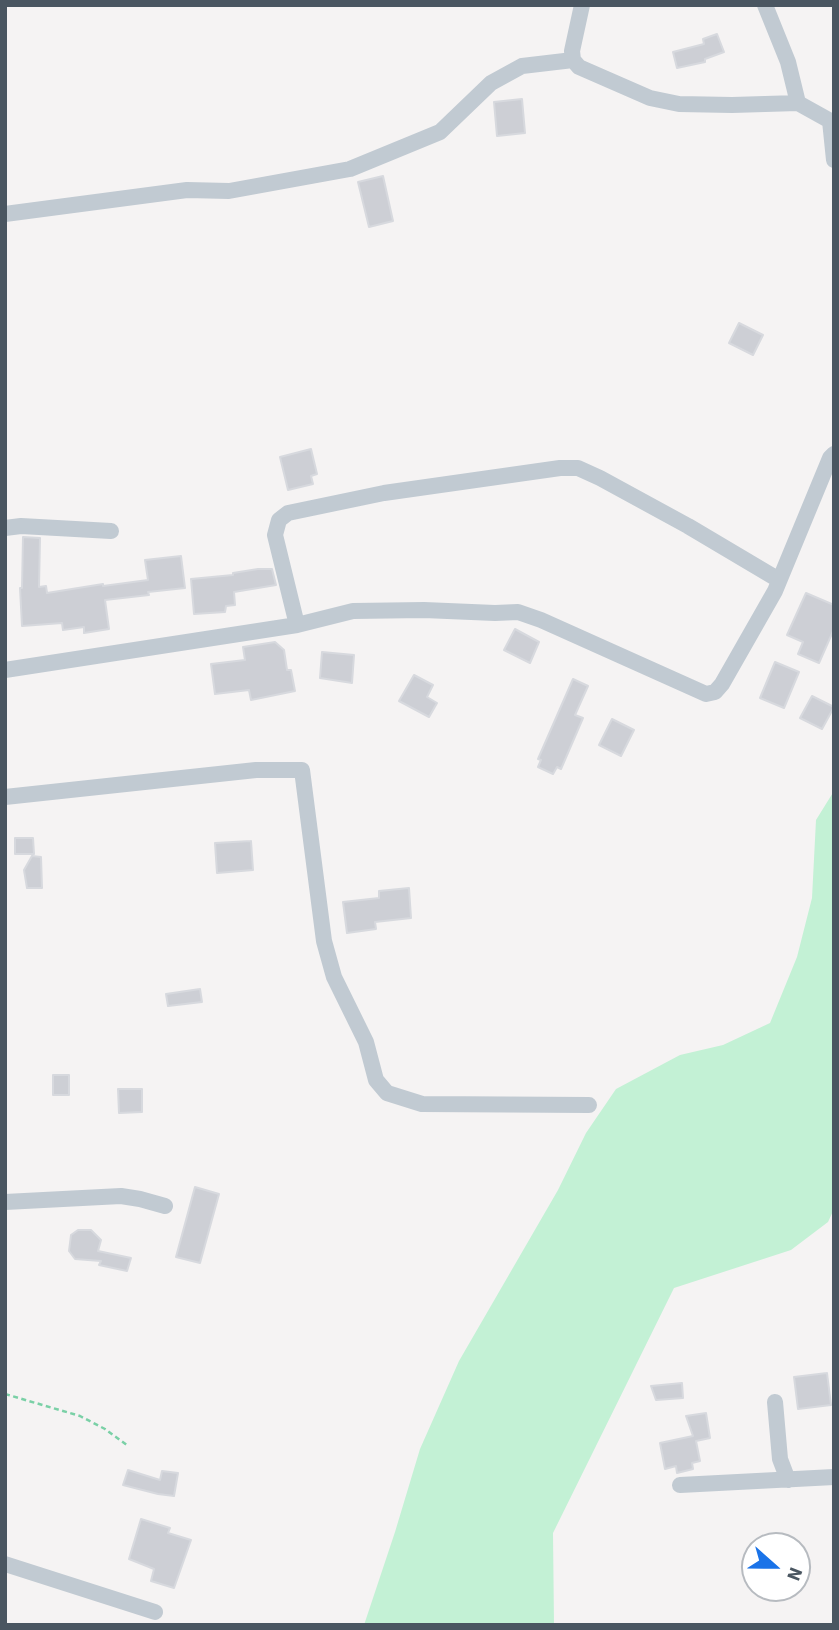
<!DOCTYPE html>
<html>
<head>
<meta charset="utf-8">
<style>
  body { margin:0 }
  #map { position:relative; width:839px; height:1630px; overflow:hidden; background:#f5f3f3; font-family:"Source Sans 3",sans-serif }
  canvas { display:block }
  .frame { position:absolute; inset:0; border:7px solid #4a5661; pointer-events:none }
  .north { position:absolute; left:741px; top:1532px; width:70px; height:70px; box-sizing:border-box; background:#fff; border:2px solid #b7bbc0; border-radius:50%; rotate:111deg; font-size:19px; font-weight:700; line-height:28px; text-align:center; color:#4a5661 }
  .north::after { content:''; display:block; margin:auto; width:24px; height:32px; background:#1a73e8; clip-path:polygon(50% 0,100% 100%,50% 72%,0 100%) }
</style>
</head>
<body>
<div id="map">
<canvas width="839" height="1630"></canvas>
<div class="frame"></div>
<div class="north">N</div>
</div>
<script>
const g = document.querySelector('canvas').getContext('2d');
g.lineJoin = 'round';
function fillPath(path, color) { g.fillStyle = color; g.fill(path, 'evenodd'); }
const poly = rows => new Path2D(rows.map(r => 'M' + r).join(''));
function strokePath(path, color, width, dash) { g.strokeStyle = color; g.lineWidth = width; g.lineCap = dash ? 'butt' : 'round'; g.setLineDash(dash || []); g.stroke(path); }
fillPath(poly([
  [834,791,834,1209,828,1222,791,1250,674,1288,553,1533,554,1625,364,1625,395,1532,420,1449,459,1361,558,1190,586,1133,616,1089,680,1055,723,1045,770,1023,797,957,812,898,816,820]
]), '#c3f1d5');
const building = poly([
  [717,34,724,52,705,59,705,62,677,68,673,52,704,44,703,39,717,34],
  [522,99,525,133,497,136,494,102,522,99],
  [383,176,393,221,369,227,358,182,383,176],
  [739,323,763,335,753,355,729,343,739,323],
  [311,449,317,474,311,476,313,484,288,490,280,457,311,449],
  [23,537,40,538,39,587,46,586,47,593,103,584,103,586,148,580,145,560,181,556,185,588,148,592,149,595,105,600,109,629,84,633,84,627,63,630,62,623,22,626,20,588,22,588,23,537],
  [258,569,272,569,276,585,234,592,235,605,226,606,225,612,194,614,191,579,233,575,233,573,258,569],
  [806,593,834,605,834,629,819,663,798,654,803,642,787,635,806,593],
  [515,629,539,642,530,663,504,650,515,629],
  [275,642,284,650,287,670,291,670,295,691,251,700,249,690,215,694,211,664,245,660,243,647,275,642],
  [322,652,354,655,352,683,320,678,322,652],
  [775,662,799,672,784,708,760,698,775,662],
  [414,675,433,685,427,697,437,703,429,717,399,701,414,675],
  [573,679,588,686,575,715,583,718,561,769,557,767,553,774,538,767,541,760,538,759,573,679],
  [812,696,834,707,822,729,800,718,812,696],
  [612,719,634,730,621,756,599,745,612,719],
  [15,838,33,838,34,854,15,854,15,838],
  [251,841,253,870,217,873,215,843,251,841],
  [32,856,41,857,42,888,27,888,24,870,32,856],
  [409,888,411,918,375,922,376,929,347,933,343,902,379,898,379,891,409,888],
  [200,989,202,1002,168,1006,166,994,200,989],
  [53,1075,69,1075,69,1095,53,1095,53,1075],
  [118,1089,142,1089,142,1112,119,1113,118,1089],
  [195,1187,219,1194,200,1263,176,1257,195,1187],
  [78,1230,91,1230,101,1240,98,1251,131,1258,127,1271,99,1265,101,1261,75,1259,69,1251,71,1235,78,1230],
  [827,1373,831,1405,798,1409,794,1377,827,1373],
  [682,1383,683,1398,656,1400,651,1386,682,1383],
  [706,1413,710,1438,696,1441,700,1461,692,1463,693,1469,677,1473,676,1466,665,1469,660,1443,693,1436,686,1416,706,1413],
  [128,1470,160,1480,162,1471,178,1473,174,1496,158,1494,123,1485,128,1470],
  [141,1519,170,1528,168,1533,191,1540,174,1588,151,1581,154,1569,129,1559,141,1519]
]);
fillPath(building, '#cdcfd5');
strokePath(building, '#d7d9de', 2);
strokePath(poly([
  [5,1394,80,1416,105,1429,127,1445]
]), '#7ad0a6', 2.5, [5, 3.5]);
strokePath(poly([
  [582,5,572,51,573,60,579,67,650,98,679,104,732,105,798,103,834,123],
  [765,5,788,62,798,103],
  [830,121,834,160],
  [5,214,187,190,229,191,350,169,440,132,491,83,522,66,573,60],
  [5,528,21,526,111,531],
  [297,625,275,535,279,520,288,513,384,493,560,468,578,468,600,478,688,526,779,580],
  [5,670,297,625,353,611,424,610,495,613,518,612,541,620,706,694,715,692,722,684,775,591,830,458,834,454],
  [5,797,256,770,302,770,324,941,334,977,366,1042,376,1080,387,1093,422,1104,589,1105],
  [5,1202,121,1196,140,1199,165,1206],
  [775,1402,780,1459,788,1480],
  [680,1485,834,1477],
  [5,1564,155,1612]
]), '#c1cad2', 16);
</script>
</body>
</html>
